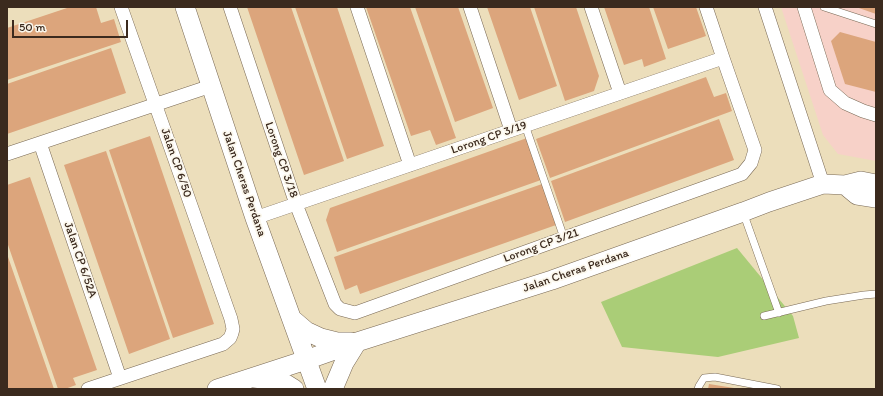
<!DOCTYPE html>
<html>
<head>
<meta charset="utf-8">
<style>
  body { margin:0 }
  #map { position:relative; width:883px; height:396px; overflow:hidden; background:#ecdebb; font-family:Itim,sans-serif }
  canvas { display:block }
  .frame { position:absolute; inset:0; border:8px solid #3b2a1e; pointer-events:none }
  .scale { position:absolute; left:12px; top:20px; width:116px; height:18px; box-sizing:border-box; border:2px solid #3b2a1e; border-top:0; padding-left:5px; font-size:12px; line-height:14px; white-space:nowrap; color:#3b2a1e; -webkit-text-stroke:3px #fbf7ec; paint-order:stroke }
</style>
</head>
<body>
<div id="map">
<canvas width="883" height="396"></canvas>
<div class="frame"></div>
<div class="scale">50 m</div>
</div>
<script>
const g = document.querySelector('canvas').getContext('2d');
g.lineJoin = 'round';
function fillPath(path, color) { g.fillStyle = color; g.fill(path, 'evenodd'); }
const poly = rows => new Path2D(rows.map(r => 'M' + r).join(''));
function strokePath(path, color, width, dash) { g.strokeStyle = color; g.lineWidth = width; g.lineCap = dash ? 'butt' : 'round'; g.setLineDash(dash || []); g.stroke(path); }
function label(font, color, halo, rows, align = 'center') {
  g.font = font + ' Itim,sans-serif'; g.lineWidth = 3.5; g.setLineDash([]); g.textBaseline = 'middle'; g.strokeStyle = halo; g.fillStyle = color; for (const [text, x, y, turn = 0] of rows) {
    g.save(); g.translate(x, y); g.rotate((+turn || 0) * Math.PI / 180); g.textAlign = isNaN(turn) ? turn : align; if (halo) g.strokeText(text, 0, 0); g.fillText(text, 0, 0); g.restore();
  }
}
fillPath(poly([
  [781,7,876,7,876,161,838,154,823,135]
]), '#f7d1c8');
fillPath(poly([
  [737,248,793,316,799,338,718,357,622,347,601,302]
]), '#aacd77');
fillPath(poly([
  [70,7,96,7,101,23,114,19,121,42,7,80,7,28],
  [247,7,291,7,344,161,304,175],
  [295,7,337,7,384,146,347,159],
  [366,7,410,7,456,138,436,145,430,130,411,136],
  [415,7,458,7,493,108,455,122],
  [487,7,530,7,557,86,519,100],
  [534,7,576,7,599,76,594,91,565,101],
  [604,7,649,7,666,59,644,67,642,59,624,65],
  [653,7,696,7,706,36,668,49],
  [856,7,876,7,876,14],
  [840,32,876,42,876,92,845,84,831,41],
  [111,48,126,93,7,134,7,84],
  [706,77,714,97,726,93,732,111,550,178,536,139],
  [719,119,734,160,565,222,551,181],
  [150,136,214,324,173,338,109,150],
  [527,138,541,180,337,252,326,220,330,208],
  [106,151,170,339,129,354,64,165],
  [30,177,97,370,73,378,76,385,65,389,58,389,7,242,7,185],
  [542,184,556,225,360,294,357,285,345,290,334,257],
  [7,254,54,389,8,389],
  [709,384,734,388,734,389,708,389]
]), '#dca57c');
const lane = poly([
  [824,7,876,24],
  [525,125,564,238],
  [743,212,779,313],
  [764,316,826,301,864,295,876,294],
  [698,389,699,386,704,378,715,377,777,389]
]);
const street = poly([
  [230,7,296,204,335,304,340,309,355,313,742,174,751,163,755,150,723,58,706,7],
  [357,7,410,165],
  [470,7,511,130],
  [591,7,620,93],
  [765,7,823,184],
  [804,7,830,90,845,103,863,111,876,115],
  [40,143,120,378],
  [7,154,211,86],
  [255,218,723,58],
  [88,389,223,344,230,338,232,333,233,329,231,319,121,7]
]);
const secondary = poly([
  [185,7,255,218,317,389],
  [845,185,857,195,876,198],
  [292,319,306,331,321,338,337,342,351,342],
  [254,378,271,380,286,384,294,389],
  [217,389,306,360,357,342,552,280,743,212,769,202,823,184,845,185,861,181,876,184],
  [333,389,344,363,357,342]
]);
strokePath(lane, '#796955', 8);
strokePath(street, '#796955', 14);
strokePath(secondary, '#796955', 20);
strokePath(lane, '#fff', 7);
strokePath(street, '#fff', 13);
strokePath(secondary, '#fff', 19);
label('12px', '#3b2a1e', '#fbf7ec', [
  ["Lorong CP 3/19",489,138,-19],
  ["Lorong CP 3/18",281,160,71],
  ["Jalan CP 6/50",176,163,71],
  ["Jalan Cheras Perdana",244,184,71],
  ["Lorong CP 3/21",541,246,-20],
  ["Jalan CP 6/52A",80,260,71],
  ["Jalan Cheras Perdana",576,271,-19]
]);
</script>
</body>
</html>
